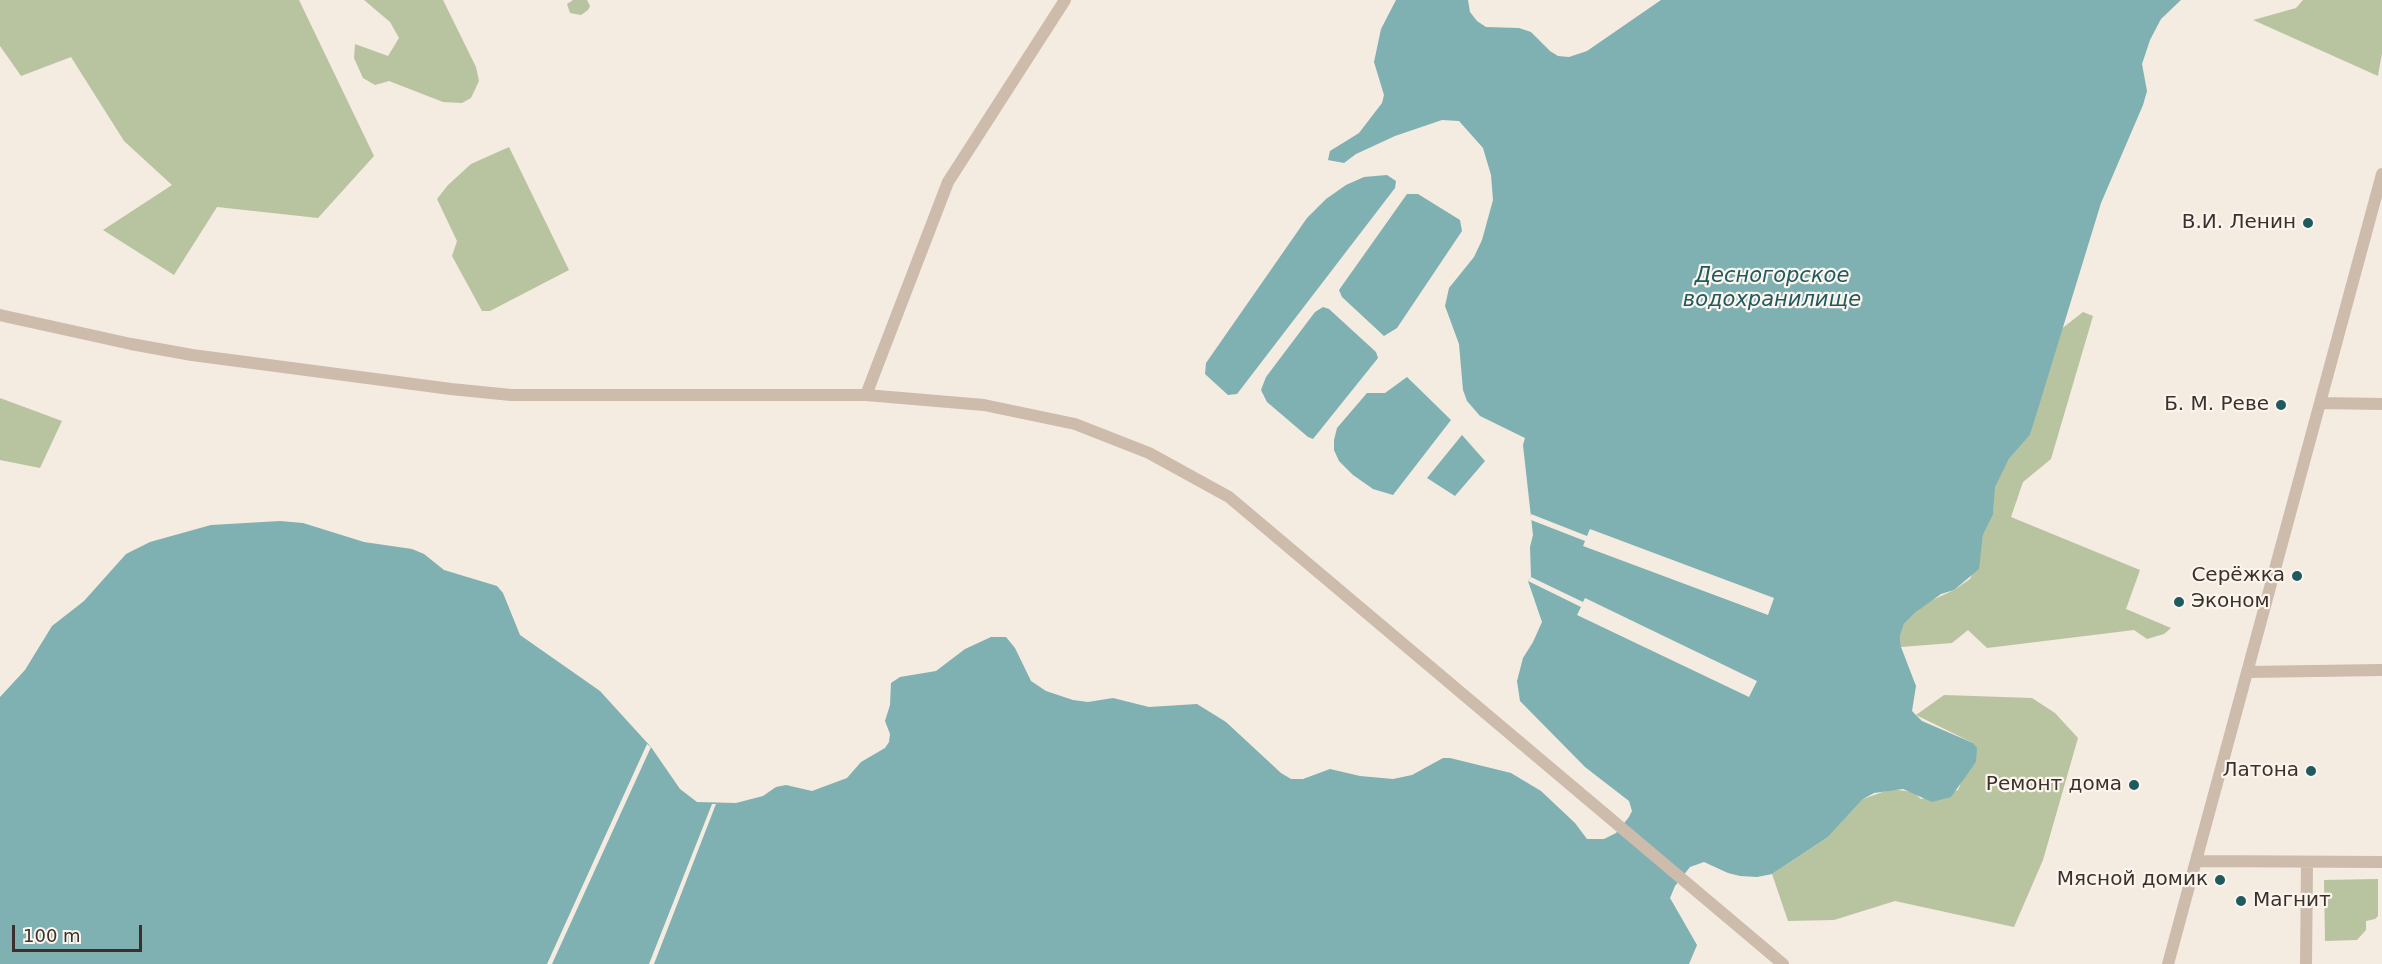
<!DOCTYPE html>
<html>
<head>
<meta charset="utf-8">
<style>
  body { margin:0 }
  #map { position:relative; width:2382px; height:964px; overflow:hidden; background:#f4ebe1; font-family:"DejaVu Sans",sans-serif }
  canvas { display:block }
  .scale { position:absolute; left:12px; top:925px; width:130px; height:27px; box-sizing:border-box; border:3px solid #3b302b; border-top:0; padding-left:8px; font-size:18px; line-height:21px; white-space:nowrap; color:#3b302b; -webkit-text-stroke:4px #fbf5ee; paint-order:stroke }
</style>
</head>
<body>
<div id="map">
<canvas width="2382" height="964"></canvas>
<div class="scale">100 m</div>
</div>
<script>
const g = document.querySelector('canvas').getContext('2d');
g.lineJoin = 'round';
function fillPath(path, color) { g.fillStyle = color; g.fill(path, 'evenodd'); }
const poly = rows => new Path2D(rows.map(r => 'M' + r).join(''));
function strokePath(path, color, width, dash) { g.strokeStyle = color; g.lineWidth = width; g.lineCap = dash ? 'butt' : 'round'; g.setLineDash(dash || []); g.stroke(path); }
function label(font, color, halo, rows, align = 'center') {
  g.font = font + ' "DejaVu Sans",sans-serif'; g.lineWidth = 4.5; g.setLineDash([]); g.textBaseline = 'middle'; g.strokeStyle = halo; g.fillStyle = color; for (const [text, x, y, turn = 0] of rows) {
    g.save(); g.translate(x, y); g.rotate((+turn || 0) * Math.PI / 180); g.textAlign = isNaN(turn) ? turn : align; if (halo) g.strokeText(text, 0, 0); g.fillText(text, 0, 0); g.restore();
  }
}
fillPath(poly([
  [0,0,299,0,374,156,318,218,217,207,174,275,103,230,172,185,124,141,71,57,21,76,0,46],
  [364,0,443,0,476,67,479,81,471,98,462,103,443,102,389,81,375,85,363,78,354,58,355,44,388,56,399,38,390,22],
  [573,0,587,0,590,6,588,10,581,15,570,13,567,4],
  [2303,0,2382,0,2382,53,2378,76,2253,20,2296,8],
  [509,147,569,270,490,311,482,311,452,256,457,241,437,199,448,185,471,164],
  [2083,312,2093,316,2051,459,2023,482,2011,517,2140,570,2126,609,2171,628,2164,634,2147,639,2134,630,1987,648,1968,630,1952,643,1901,647,1900,636,1904,624,1916,612,1928,602,1954,590,1970,579,1980,557,1983,535,1993,515,1994,487,2009,459,2030,435,2060,330],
  [0,398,62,421,40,468,0,460],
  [1944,695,2032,698,2055,713,2078,738,2043,860,2014,927,1895,901,1834,920,1788,921,1772,874,1828,837,1863,799,1891,789,1913,792,1921,799,1958,790,1963,778,1976,762,1973,743,1916,715],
  [2378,879,2378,916,2375,919,2366,921,2366,930,2357,940,2325,941,2324,880]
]), '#b8c4a0');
fillPath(poly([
  [1396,0,1468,0,1470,12,1477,21,1486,27,1519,28,1531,32,1550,51,1558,56,1569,57,1587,51,1661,0,2181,0,2161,19,2150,40,2142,64,2147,91,2143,105,2101,203,2030,435,2009,459,1995,487,1993,515,1983,535,1979,569,1954,590,1941,594,1916,612,1904,624,1900,636,1901,647,1916,686,1912,711,1922,721,1973,743,1977,748,1976,762,1951,797,1932,802,1903,789,1874,793,1863,799,1828,837,1772,874,1757,877,1740,876,1728,873,1704,862,1690,867,1675,886,1670,898,1697,945,1689,964,0,964,0,697,25,670,52,626,84,601,126,554,150,542,211,525,280,521,303,523,364,542,412,549,424,554,444,570,497,586,503,593,520,635,600,691,651,747,680,789,697,802,736,803,763,796,776,787,786,785,812,791,847,778,861,762,885,748,889,742,890,734,885,721,890,705,891,683,900,677,936,671,965,649,991,637,1006,637,1015,648,1031,681,1046,691,1073,700,1088,702,1113,698,1149,707,1197,704,1226,722,1281,773,1291,779,1303,779,1330,769,1360,776,1393,779,1412,775,1443,758,1450,758,1511,773,1541,791,1575,823,1587,839,1604,839,1616,833,1629,817,1632,811,1629,801,1585,767,1520,701,1517,681,1523,658,1533,642,1542,622,1528,581,1531,577,1530,547,1533,535,1523,445,1525,438,1480,416,1467,401,1463,390,1459,344,1445,306,1449,288,1474,257,1482,240,1493,200,1491,175,1483,148,1459,121,1442,120,1395,136,1356,154,1344,163,1328,160,1330,151,1359,133,1382,103,1384,95,1374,62,1381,29],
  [1387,175,1396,181,1395,188,1237,394,1228,395,1205,374,1206,363,1307,218,1326,199,1346,185,1364,177],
  [1407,194,1418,194,1460,220,1462,231,1397,328,1384,336,1342,297,1339,290],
  [1323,307,1329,309,1376,352,1378,358,1313,439,1308,437,1267,402,1261,390,1266,377,1315,312],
  [1407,377,1451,420,1393,495,1373,489,1353,475,1339,461,1334,450,1334,440,1337,428,1367,393,1385,393],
  [1462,435,1485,461,1455,496,1427,478]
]), '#7fb0b2');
fillPath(poly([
  [1531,514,1587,536,1590,529,1774,598,1768,615,1583,546,1585,541,1531,520],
  [1531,577,1583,602,1585,598,1757,681,1749,697,1577,615,1581,607,1528,581],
  [647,744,651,747,552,964,547,964],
  [712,804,716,804,654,964,649,964]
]), '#f4ebe1');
strokePath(poly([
  [0,315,131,344,192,355,451,389,511,395,866,395,984,405,1075,424,1149,453,1229,497,1783,964],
  [866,395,948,182,1065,0],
  [2320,403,2382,404],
  [2247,672,2382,670],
  [2196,861,2382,862],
  [2168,964,2382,174],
  [2306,964,2307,863]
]), '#cdbbac', 12);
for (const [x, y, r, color] of [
  [2308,223,6,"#1f5a5e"],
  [2281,405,6,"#1f5a5e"],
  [2297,576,6,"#1f5a5e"],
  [2179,602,6,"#1f5a5e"],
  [2311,771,6,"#1f5a5e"],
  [2134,785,6,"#1f5a5e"],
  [2220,880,6,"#1f5a5e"],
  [2241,901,6,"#1f5a5e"]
]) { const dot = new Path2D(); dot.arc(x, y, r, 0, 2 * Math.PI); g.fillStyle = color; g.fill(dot); strokePath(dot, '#fbf5ee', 2); }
label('20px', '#3b302b', '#fbf5ee', [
  ["В.И. Ленин",2296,223],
  ["Б. М. Реве",2269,405],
  ["Серёжка",2285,576],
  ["Эконом",2191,602,"left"],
  ["Латона",2299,771],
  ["Ремонт дома",2122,785],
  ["Мясной домик",2208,880],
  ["Магнит",2253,901,"left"]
], 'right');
label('italic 21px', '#1f5a5e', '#fbf5ee', [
  ["Десногорское",1772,277],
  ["водохранилище",1772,301]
]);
</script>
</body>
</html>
